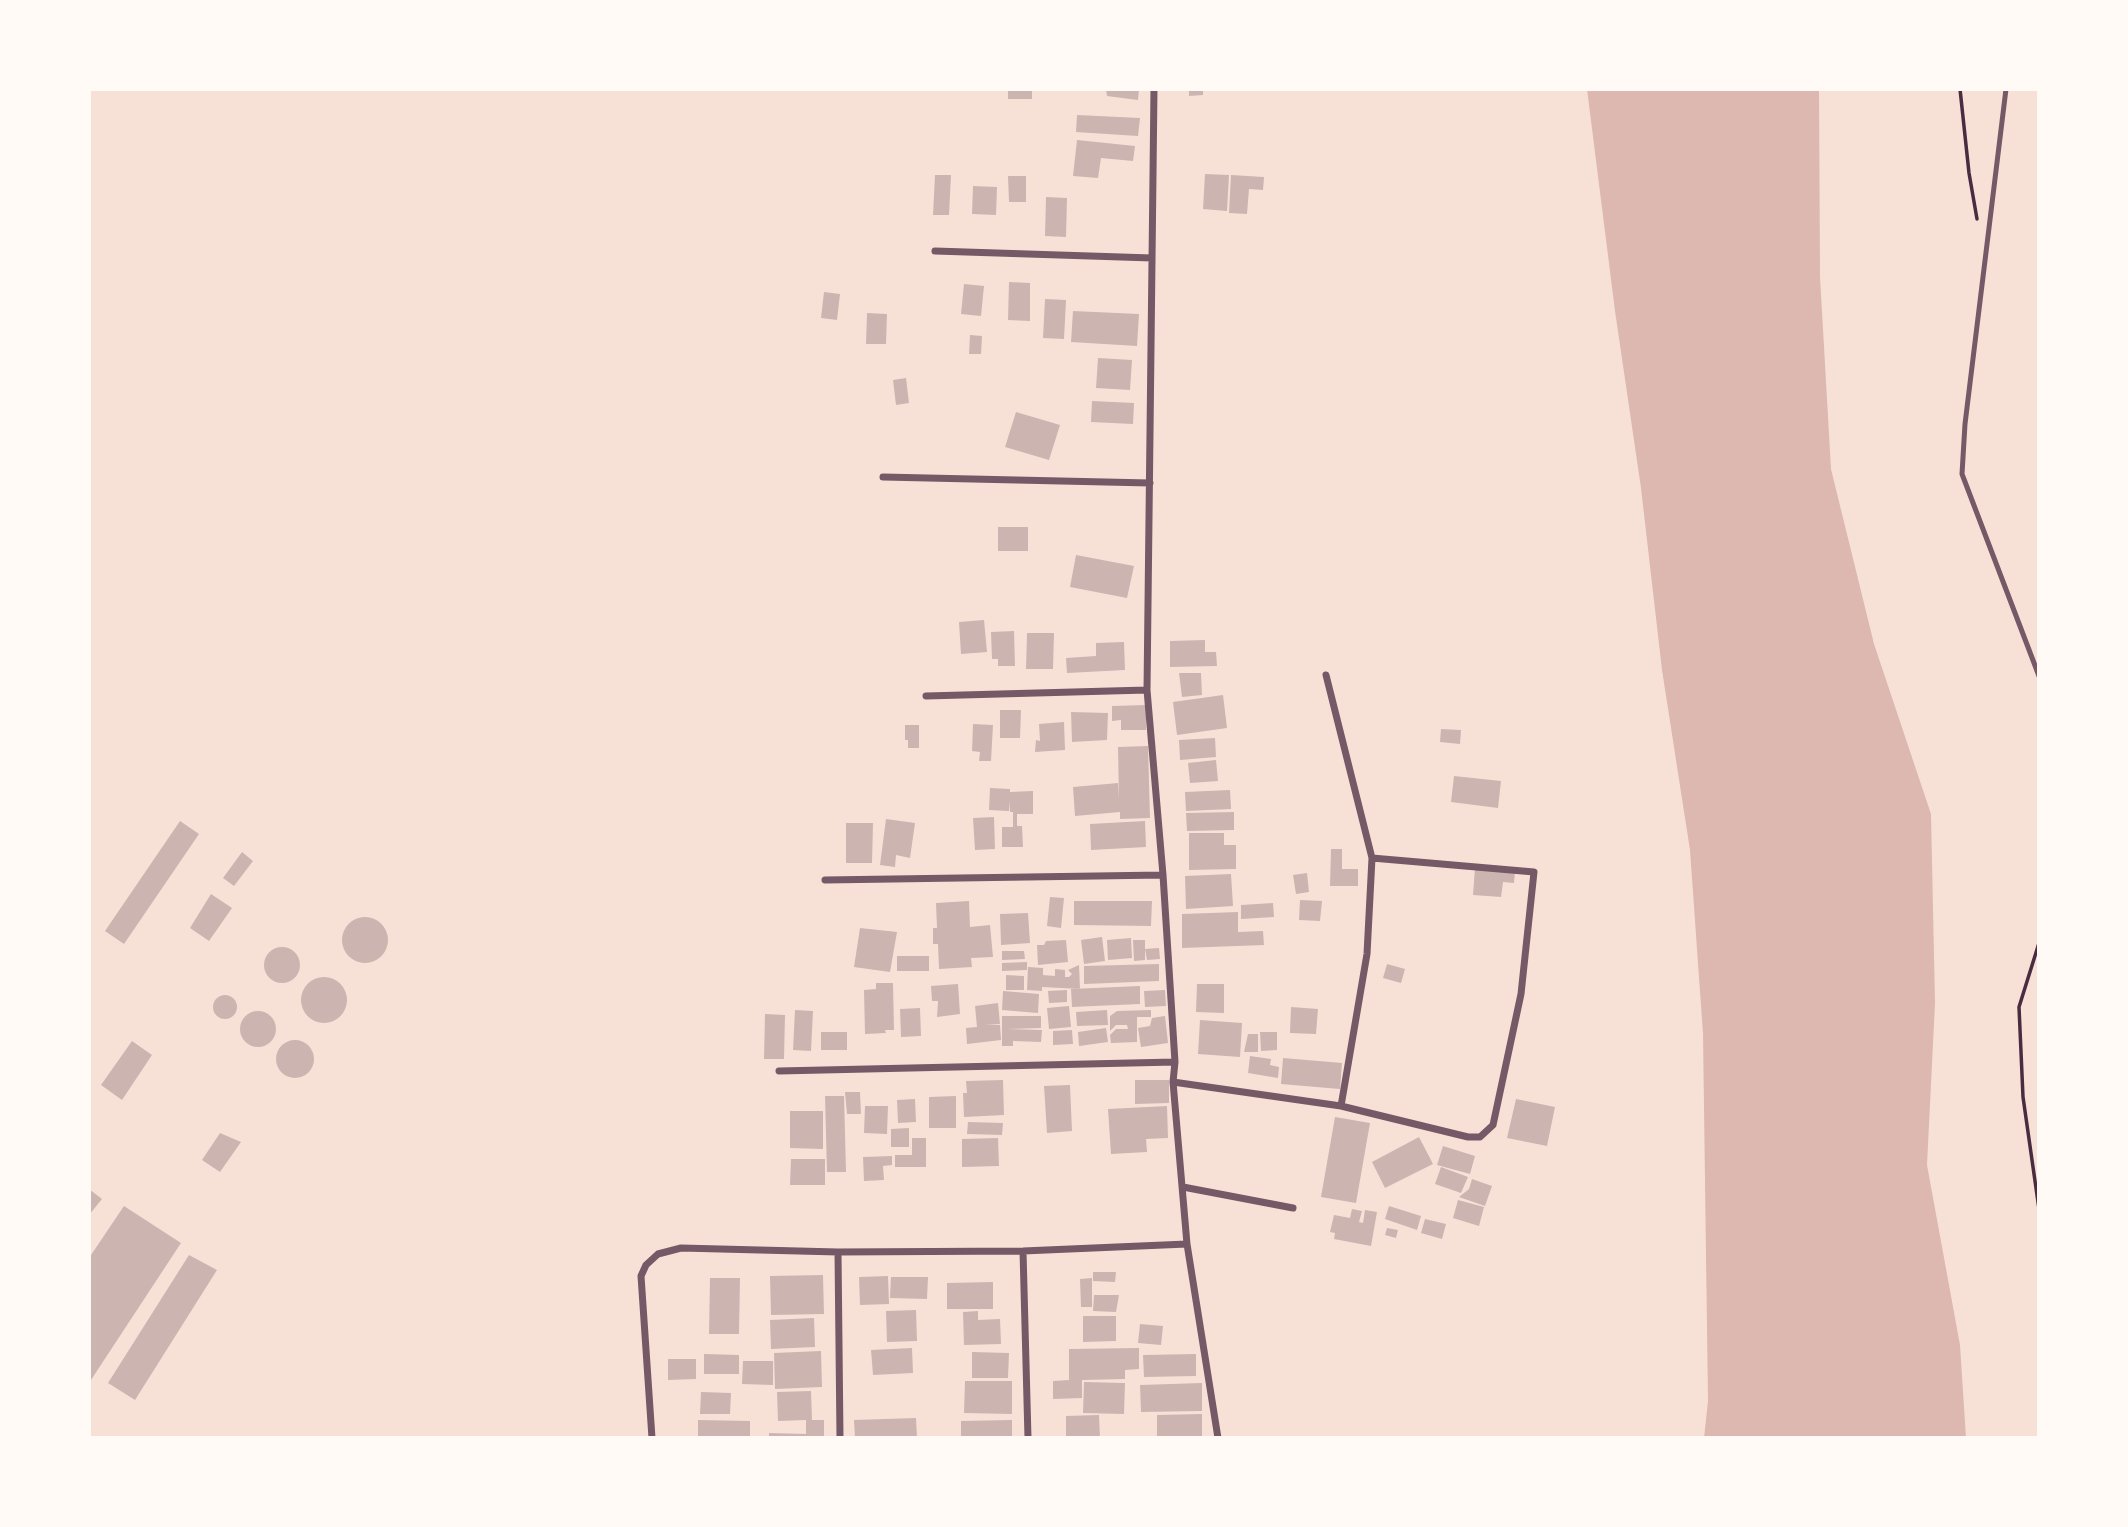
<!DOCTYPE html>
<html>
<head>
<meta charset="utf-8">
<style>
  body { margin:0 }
  #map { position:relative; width:2128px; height:1527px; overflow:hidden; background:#f7e1d7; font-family:Commissioner,sans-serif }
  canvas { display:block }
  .frame { position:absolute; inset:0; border:91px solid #fffaf5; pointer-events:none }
</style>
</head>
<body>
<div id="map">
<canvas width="2128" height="1527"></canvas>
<div class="frame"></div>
</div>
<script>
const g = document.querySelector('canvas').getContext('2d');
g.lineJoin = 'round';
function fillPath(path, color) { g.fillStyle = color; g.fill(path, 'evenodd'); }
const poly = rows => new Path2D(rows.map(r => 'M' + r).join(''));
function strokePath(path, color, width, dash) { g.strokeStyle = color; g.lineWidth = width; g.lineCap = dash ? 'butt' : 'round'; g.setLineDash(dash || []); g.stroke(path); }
fillPath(poly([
  [1587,89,1819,89,1820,277,1831,469,1874,644,1931,814,1935,1003,1927,1165,1960,1345,1966,1438,1704,1438,1708,1401,1703,1034,1690,850,1662,670,1641,488,1615,311]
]), '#dcb8b0');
fillPath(poly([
  [1008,89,1032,89,1032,99,1008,99],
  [1106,89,1139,89,1138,100,1107,96],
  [1189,89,1203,89,1203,95,1189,96],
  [1077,115,1140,118,1138,136,1076,132],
  [1077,140,1135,146,1133,161,1101,158,1098,178,1073,176],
  [1205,174,1229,175,1227,211,1203,209],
  [935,175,951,175,949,215,933,215],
  [1231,175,1264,177,1263,190,1249,189,1247,214,1229,213],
  [1008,176,1026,176,1026,202,1009,202],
  [973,186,997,187,996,215,972,214],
  [1046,197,1067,198,1066,237,1045,236],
  [1009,282,1030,283,1030,321,1008,320],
  [964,284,984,286,981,316,961,314],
  [824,292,840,294,837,320,821,318],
  [1045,299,1066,300,1064,339,1043,338],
  [1073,311,1139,314,1137,346,1071,342],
  [867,313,887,314,886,344,866,344],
  [970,335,982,336,981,354,969,354],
  [1098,358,1132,360,1130,390,1096,388],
  [906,378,909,403,896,405,893,380],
  [1092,401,1134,403,1133,424,1091,422],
  [1016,412,1060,425,1049,460,1005,447],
  [998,527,1028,527,1028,551,998,551],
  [1076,555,1134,566,1127,598,1070,587],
  [984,620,987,652,961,654,959,622],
  [1014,631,1015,666,998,666,998,659,992,659,991,632],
  [1027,633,1054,633,1053,669,1026,669],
  [1205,640,1205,652,1216,652,1217,666,1170,667,1170,641],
  [1124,642,1125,670,1067,673,1066,658,1096,656,1096,643],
  [1179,673,1201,673,1202,695,1182,697],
  [1223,695,1227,728,1177,735,1173,702],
  [1146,705,1146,730,1121,730,1121,720,1112,721,1112,706],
  [1000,710,1021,710,1020,738,1000,738],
  [1071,712,1108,713,1107,740,1072,742],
  [1064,722,1065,750,1035,752,1036,740,1040,741,1039,724],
  [973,724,993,725,991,761,979,761,980,752,972,751],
  [905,725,919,725,919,748,908,748,908,740,905,740],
  [1441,729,1461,730,1460,744,1440,742],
  [1215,738,1216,757,1180,760,1179,740],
  [1148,746,1150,818,1120,819,1120,812,1075,816,1073,787,1118,783,1119,799,1118,747],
  [1216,760,1218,781,1190,783,1188,763],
  [1454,776,1501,781,1498,808,1451,802],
  [990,788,1010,789,1010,792,1033,791,1033,814,1017,814,1017,826,1022,826,1023,847,1002,847,1002,827,1013,827,1013,812,1010,812,1010,801,1009,811,989,810],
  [1230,790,1231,809,1186,811,1185,792],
  [1234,812,1234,830,1187,831,1186,813],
  [994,817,995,849,975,850,973,818],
  [886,819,915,823,910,858,896,855,895,867,880,865],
  [180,821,199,834,124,944,105,931],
  [1145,821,1146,847,1091,850,1090,824],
  [846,823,873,823,872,863,846,863],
  [1189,833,1224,833,1224,845,1236,845,1236,869,1189,870],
  [1331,849,1342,849,1342,869,1358,869,1358,886,1330,886],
  [242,852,253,861,234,886,223,878],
  [1475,868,1515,871,1514,883,1503,882,1501,897,1473,895],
  [1307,873,1309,892,1296,894,1293,875],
  [1231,874,1233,906,1186,909,1185,876],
  [211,894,232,908,209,941,190,928],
  [1050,897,1064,898,1061,928,1047,926],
  [1300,900,1322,901,1320,921,1299,920],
  [969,901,970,927,990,925,993,957,971,958,972,967,939,969,938,944,933,944,933,928,937,928,936,903],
  [1074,901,1152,901,1151,926,1074,925],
  [1273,903,1274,917,1241,919,1241,905],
  [1238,912,1238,932,1263,931,1264,945,1182,948,1182,914],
  [1028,913,1030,943,1001,945,1000,914],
  '342 940a23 23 0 1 1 46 0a23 23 0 1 1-46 0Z',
  [860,928,897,932,890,972,854,967],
  [1102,937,1105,961,1084,964,1081,940],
  [1131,938,1132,958,1108,960,1107,940],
  [1066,940,1068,962,1038,965,1037,945,1044,945,1046,941],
  [1133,940,1145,940,1145,960,1134,961],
  '264 965a18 18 0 1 1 36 0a18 18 0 1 1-36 0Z',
  [1159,948,1160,959,1147,960,1145,949],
  [1002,951,1024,951,1025,959,1002,960],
  [897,956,929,956,929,971,897,971],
  [1027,962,1027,970,1002,971,1002,963],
  [1159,964,1159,981,1084,984,1084,966],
  [1387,964,1405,969,1401,983,1383,978],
  [1079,965,1080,989,1042,987,1042,991,1027,990,1028,967,1043,968,1043,975,1055,976,1055,969,1065,970,1065,977,1069,977,1072,974,1068,970],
  [1006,975,1024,976,1024,990,1006,990],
  '301 1000a23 23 0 1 1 46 0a23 23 0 1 1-46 0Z',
  [876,983,893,983,894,1030,885,1030,886,1033,865,1034,864,990,876,989],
  [958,984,960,1014,937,1017,938,1001,932,1001,931,986],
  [1197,984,1224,984,1224,1013,1196,1012],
  [1140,986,1140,1004,1072,1007,1071,989],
  [1067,990,1067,1002,1049,1003,1048,991],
  [1165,990,1166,1006,1145,1007,1144,991],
  [1003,991,1039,994,1038,1013,1002,1010],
  '213 1007a12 12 0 1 1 24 0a12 12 0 1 1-24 0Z',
  [998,1003,1000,1024,985,1025,1000,1025,1001,1040,967,1044,966,1028,977,1027,975,1006],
  [1069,1006,1071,1027,1049,1029,1047,1008],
  [1291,1007,1318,1009,1316,1034,1290,1033],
  [920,1008,921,1036,901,1037,900,1009],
  [795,1010,813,1011,811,1051,793,1050],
  [1107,1010,1108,1025,1077,1026,1076,1012],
  [1151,1010,1151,1017,1137,1017,1137,1042,1111,1043,1110,1035,1116,1029,1128,1029,1127,1025,1116,1025,1110,1031,1110,1016,1117,1011],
  '240 1029a18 18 0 1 1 36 0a18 18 0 1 1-36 0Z',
  [765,1014,785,1015,784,1059,764,1059],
  [1002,1016,1041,1016,1041,1028,1007,1029,1042,1030,1041,1042,1013,1041,1013,1046,1002,1046],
  [1165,1016,1168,1043,1141,1047,1138,1028,1150,1026,1152,1018],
  [1200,1020,1242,1023,1240,1057,1198,1054],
  [1106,1028,1108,1042,1079,1046,1078,1032],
  [1072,1030,1073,1044,1053,1045,1053,1031],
  [821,1032,847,1032,847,1050,821,1050],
  [1260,1032,1277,1032,1277,1050,1261,1051],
  [1248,1034,1258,1034,1258,1052,1244,1052],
  '276 1059a19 19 0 1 1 38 0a19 19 0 1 1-38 0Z',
  [132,1041,152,1055,122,1100,101,1085],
  [1250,1056,1271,1059,1270,1065,1279,1067,1278,1078,1248,1073],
  [1283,1058,1342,1063,1340,1089,1281,1084],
  [1003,1080,1004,1115,964,1117,963,1093,967,1093,966,1081],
  [1135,1080,1169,1080,1169,1103,1135,1104],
  [1070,1085,1072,1131,1047,1133,1044,1086],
  [845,1092,860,1092,861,1114,847,1114],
  [825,1096,844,1096,846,1172,827,1172],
  [956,1096,956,1128,929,1128,929,1097],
  [915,1099,916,1122,898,1123,897,1100],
  [1516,1099,1555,1107,1547,1146,1507,1138],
  [865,1106,888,1106,887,1134,864,1133],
  [1167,1106,1168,1138,1146,1139,1147,1152,1111,1154,1108,1109],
  [790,1111,823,1111,823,1149,790,1148],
  [1335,1117,1370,1123,1356,1203,1321,1197],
  [968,1122,1003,1123,1002,1135,967,1134],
  [909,1128,909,1147,891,1147,891,1129],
  [220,1133,241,1142,220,1172,202,1160],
  [1419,1137,1433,1164,1385,1188,1372,1162],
  [912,1138,926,1138,926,1167,895,1167,895,1155,912,1155],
  [998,1138,999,1166,962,1167,962,1139],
  [1443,1146,1475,1156,1470,1174,1437,1165],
  [892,1156,892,1165,883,1166,884,1180,864,1181,863,1157],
  [791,1159,825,1159,825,1185,790,1185],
  [1441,1167,1468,1177,1461,1193,1435,1184],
  [1472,1179,1492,1186,1485,1206,1459,1197,1469,1189],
  [89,1189,102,1199,89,1215],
  [1458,1200,1484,1207,1479,1226,1453,1218],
  [124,1206,181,1243,89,1383,89,1258],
  [1389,1206,1421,1216,1417,1230,1385,1219],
  [1352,1209,1362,1211,1359,1222,1363,1223,1365,1210,1377,1212,1371,1246,1334,1239,1335,1233,1330,1232,1334,1215,1350,1218],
  [1425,1219,1446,1224,1442,1239,1421,1233],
  [1387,1228,1398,1230,1396,1238,1385,1235],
  [189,1255,217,1270,135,1400,108,1383],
  [1093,1272,1116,1272,1115,1282,1093,1281],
  [823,1275,824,1314,771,1315,770,1276],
  [888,1276,889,1304,860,1305,859,1277],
  [891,1277,928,1277,927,1299,890,1298],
  [710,1278,740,1278,739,1334,709,1334],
  [1092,1278,1092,1307,1081,1307,1080,1279],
  [993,1282,993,1309,947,1309,947,1283],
  [1094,1295,1119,1295,1116,1312,1093,1311],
  [916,1310,917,1341,887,1342,886,1311],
  [978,1311,978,1320,1000,1319,1001,1344,964,1345,963,1312],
  [1083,1316,1116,1316,1116,1341,1083,1342],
  [814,1318,815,1347,771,1349,770,1320],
  [1140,1324,1163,1326,1161,1345,1138,1343],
  [912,1348,913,1373,873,1375,871,1350],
  [1139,1348,1139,1369,1125,1370,1125,1379,1082,1380,1082,1398,1053,1399,1053,1381,1069,1380,1069,1349],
  [821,1351,822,1387,775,1389,774,1353],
  [972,1352,1009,1353,1008,1378,972,1378],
  [704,1354,739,1355,739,1374,704,1374],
  [1196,1354,1196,1376,1144,1377,1143,1355],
  [668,1359,696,1359,696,1379,668,1380],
  [743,1361,773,1361,773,1385,742,1384],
  [965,1381,1012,1381,1012,1414,964,1413],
  [1084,1382,1125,1383,1124,1414,1083,1413],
  [1202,1383,1202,1411,1141,1412,1140,1385],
  [811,1391,812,1420,824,1420,824,1438,769,1438,769,1433,806,1434,806,1420,778,1421,777,1392],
  [701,1392,731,1393,730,1414,700,1414],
  [1202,1414,1202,1438,1157,1438,1157,1415],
  [1099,1415,1100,1438,1066,1438,1066,1416],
  [916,1418,917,1438,855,1438,854,1420],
  [698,1420,750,1421,750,1438,698,1438],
  [1012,1420,1012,1438,961,1438,961,1421]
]), '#ccb4b1');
strokePath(poly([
  [1960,89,1969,173,1977,219],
  [2039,943,2019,1007,2023,1097,2039,1209]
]), '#4a2c40', 3.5);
strokePath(poly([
  [2006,89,1965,424,1962,474,2039,676]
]), '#755966', 5);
strokePath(poly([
  [1154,89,1147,690,1163,875,1175,1062,1173,1082,1187,1244,1218,1438],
  [935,251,1152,258],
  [883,477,1150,483],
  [1326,675,1372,858,1367,954,1341,1106],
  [926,696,1147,690],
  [825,880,1163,875],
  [779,1071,1175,1062],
  [1173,1082,1341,1106,1468,1137,1480,1137,1493,1125,1521,994,1534,872,1372,858],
  [1183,1187,1293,1208],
  [1023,1251,1028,1438],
  [838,1252,840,1438],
  [652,1438,641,1276,646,1265,658,1254,681,1248,838,1252,1023,1251,1187,1244]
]), '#755966', 7);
</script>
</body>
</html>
